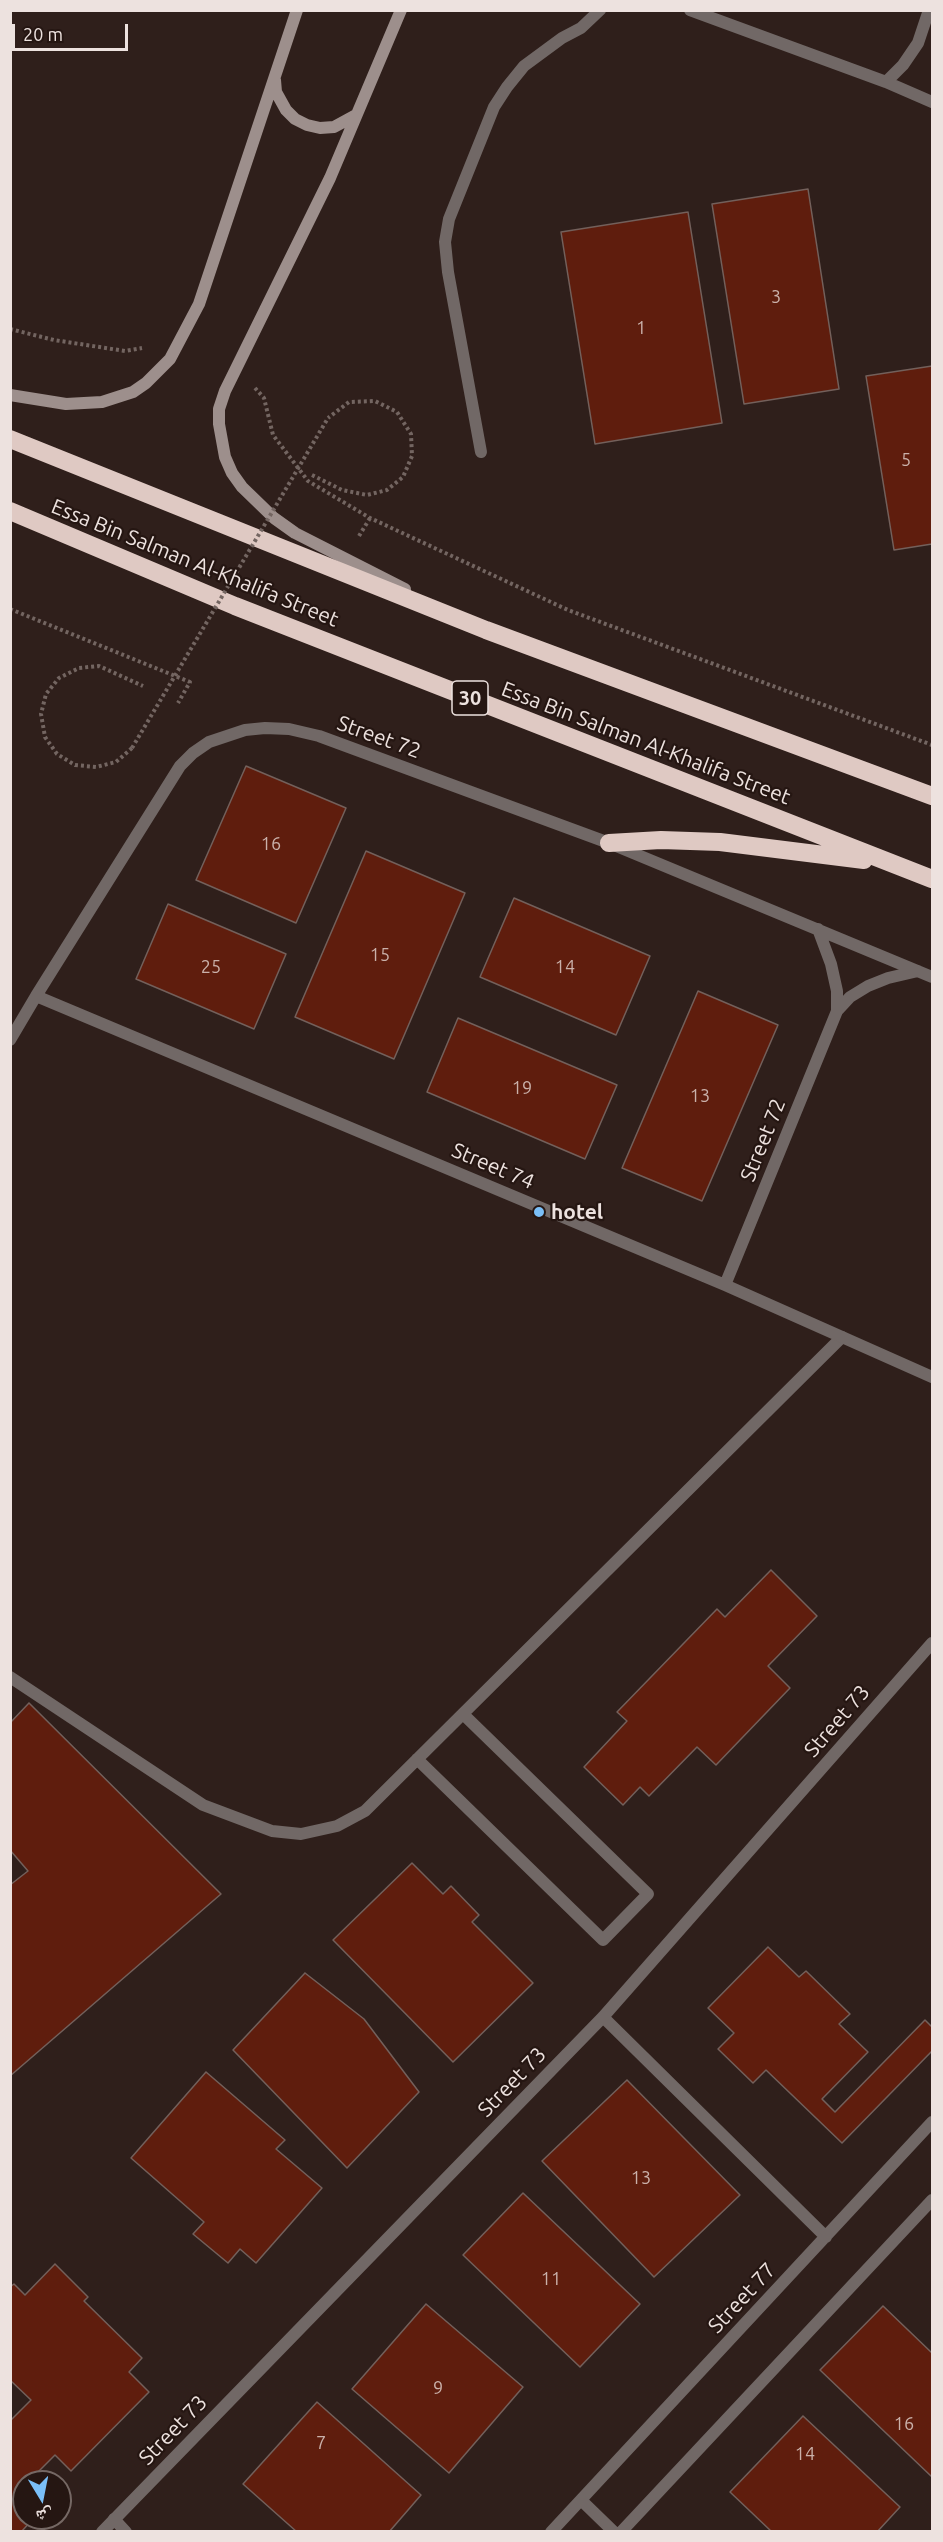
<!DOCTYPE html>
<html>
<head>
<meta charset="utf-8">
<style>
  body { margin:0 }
  #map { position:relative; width:943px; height:2542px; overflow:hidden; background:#2f1f1b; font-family:Ubuntu,"Noto Naskh Arabic",sans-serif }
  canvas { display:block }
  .frame { position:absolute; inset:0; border:12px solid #ede2df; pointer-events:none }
  .north { position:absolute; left:12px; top:2470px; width:60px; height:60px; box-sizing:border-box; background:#251612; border:2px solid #756864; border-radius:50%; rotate:170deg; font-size:16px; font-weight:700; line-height:24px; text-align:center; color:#ede2df }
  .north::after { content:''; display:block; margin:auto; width:21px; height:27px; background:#7abff8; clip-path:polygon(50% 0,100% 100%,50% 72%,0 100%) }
  .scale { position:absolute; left:12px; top:24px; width:116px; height:27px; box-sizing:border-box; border:3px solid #ede2df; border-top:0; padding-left:8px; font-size:18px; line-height:21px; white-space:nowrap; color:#ede2df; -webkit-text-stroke:4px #251612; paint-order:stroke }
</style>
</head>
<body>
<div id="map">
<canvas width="943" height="2542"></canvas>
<div class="frame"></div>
<div class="north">ش</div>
<div class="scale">20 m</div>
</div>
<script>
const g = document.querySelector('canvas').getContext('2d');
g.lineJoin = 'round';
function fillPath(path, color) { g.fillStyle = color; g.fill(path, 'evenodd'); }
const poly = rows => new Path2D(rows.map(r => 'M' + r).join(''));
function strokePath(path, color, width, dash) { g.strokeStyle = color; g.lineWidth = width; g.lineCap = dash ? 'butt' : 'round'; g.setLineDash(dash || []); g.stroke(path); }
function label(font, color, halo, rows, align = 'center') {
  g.font = font + ' Ubuntu,sans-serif'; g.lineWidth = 4.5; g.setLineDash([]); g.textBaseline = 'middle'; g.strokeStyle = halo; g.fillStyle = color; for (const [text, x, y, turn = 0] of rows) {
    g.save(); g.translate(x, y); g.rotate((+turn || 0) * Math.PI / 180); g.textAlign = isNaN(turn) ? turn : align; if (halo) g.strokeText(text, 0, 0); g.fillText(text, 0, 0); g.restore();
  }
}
const building = poly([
  [808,189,839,389,744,404,712,204,808,189],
  [688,212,722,423,595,444,561,232,688,212],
  [932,366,932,544,894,550,866,376,932,366],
  [246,766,346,808,296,923,196,880,246,766],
  [366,851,465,893,394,1059,295,1017,366,851],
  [514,898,650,956,616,1035,480,977,514,898],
  [168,904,286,954,254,1029,136,979,168,904],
  [698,991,778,1025,702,1201,622,1168,698,991],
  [458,1018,617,1085,585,1159,427,1092,458,1018],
  [771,1570,817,1616,768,1666,790,1688,716,1765,697,1747,649,1796,640,1787,623,1805,584,1767,627,1721,617,1712,717,1609,725,1617,771,1570],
  [29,1703,221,1894,10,2076,10,1885,28,1871,10,1850,10,1723,29,1703],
  [412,1863,443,1894,451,1886,479,1915,472,1922,533,1983,453,2062,333,1940,412,1863],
  [768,1947,799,1977,806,1971,850,2014,839,2024,868,2052,822,2099,835,2112,925,2020,932,2027,932,2051,842,2143,766,2070,753,2083,718,2049,734,2033,708,2008,768,1947],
  [305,1973,364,2019,419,2092,347,2168,233,2050,305,1973],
  [206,2072,285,2140,276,2149,322,2188,256,2263,240,2249,228,2263,193,2234,204,2222,131,2158,206,2072],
  [627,2080,740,2195,654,2277,542,2161,627,2080],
  [523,2193,640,2304,580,2367,463,2255,523,2193],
  [55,2264,88,2297,84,2301,142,2358,129,2372,149,2392,71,2471,55,2455,28,2482,24,2482,24,2518,34,2518,21,2532,10,2532,10,2421,31,2400,10,2380,10,2287,14,2284,25,2295,55,2264],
  [426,2304,523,2387,449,2473,352,2389,426,2304],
  [883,2306,932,2353,932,2477,820,2370,883,2306],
  [317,2402,421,2495,389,2532,297,2532,243,2484,317,2402],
  [803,2416,900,2507,877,2532,772,2532,730,2492,803,2416]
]);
fillPath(building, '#5f1d0d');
strokePath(building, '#73605b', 1.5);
strokePath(poly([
  [10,329,54,340,125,351,142,348],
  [255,388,264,398,273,435,308,481,370,518,568,610,932,745],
  [312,475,342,490,367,495,387,490,403,477,412,456,411,434,397,412,375,401,349,402,328,418],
  [359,536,370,518],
  [10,609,190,682,178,703],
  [132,748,116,762,96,767,75,765,57,754,45,737,41,714,46,694,59,678,79,668,99,666,143,686]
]), '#736561', 4, [3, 3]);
strokePath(poly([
  [481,452,448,272,445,242,449,219,494,107,507,87,524,66,562,38,581,28,600,10],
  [10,1677,203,1805,272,1831,301,1834,337,1826,365,1811,842,1337],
  [417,1759,603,1940,648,1894,463,1714],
  [114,2519,126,2532]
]), '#716866', 12);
strokePath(poly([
  [690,10,886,82,932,102],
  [886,82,903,65,918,43,929,10],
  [818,929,831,964,837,991,837,1011],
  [36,996,725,1285,932,1377],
  [10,1040,36,996,180,766,193,753,209,742,245,730,265,728,289,729,319,736,609,843,932,977],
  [725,1285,837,1011,850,997,868,986,888,978,918,971],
  [603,2017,826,2237],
  [581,2500,614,2532],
  [102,2532,603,2017,932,1643],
  [551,2532,932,2122],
  [621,2532,932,2200]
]), '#716866', 12);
strokePath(poly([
  [401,10,330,178,225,391,219,409,219,424,225,457,232,473,242,487,274,518,295,533,405,589],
  [275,80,276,92,286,110,295,119,307,125,320,128,334,127,356,115],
  [10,395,66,404,102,402,133,392,146,383,170,359,199,304,297,10]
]), '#9d8f8c', 12);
strokePath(poly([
  [10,439,486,630,932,796],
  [10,511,235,606,932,879],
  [609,843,661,840,720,842,864,860]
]), '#dfc9c3', 18);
strokePath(poly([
  [132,748,328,418]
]), '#736561', 4, [3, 3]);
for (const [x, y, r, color] of [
  [539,1212,6,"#7abff8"]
]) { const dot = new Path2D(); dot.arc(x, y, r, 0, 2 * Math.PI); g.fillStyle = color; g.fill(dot); strokePath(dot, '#251612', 2); }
label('18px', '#cab1aa', null, [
  ["3",776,297],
  ["1",641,328],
  ["5",906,460],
  ["16",271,844],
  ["15",380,955],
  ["25",211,967],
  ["14",565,967],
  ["19",522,1088],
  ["13",700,1096],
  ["13",641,2178],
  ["11",551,2279],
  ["9",438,2388],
  ["16",904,2424],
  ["7",321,2443],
  ["14",805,2454]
]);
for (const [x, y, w] of [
  [470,698,36]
]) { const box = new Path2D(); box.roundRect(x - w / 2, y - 17, w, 34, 4.5); g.fillStyle = '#251612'; g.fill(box); strokePath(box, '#ede2df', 1.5); }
label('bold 20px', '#ede2df', null, [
  ["30",470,698]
]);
label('21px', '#ede2df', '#251612', [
  ["Essa Bin Salman Al-Khalifa Street",195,563,22],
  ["Street 72",379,737,20],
  ["Essa Bin Salman Al-Khalifa Street",646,743,21],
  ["Street 72",763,1140,-68],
  ["Street 74",493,1166,23],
  ["Street 73",837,1721,-49],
  ["Street 73",512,2082,-46],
  ["Street 77",742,2298,-47],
  ["Street 73",173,2430,-46]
]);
label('bold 21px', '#ede2df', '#251612', [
  ["hotel",551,1212]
], 'left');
</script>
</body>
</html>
